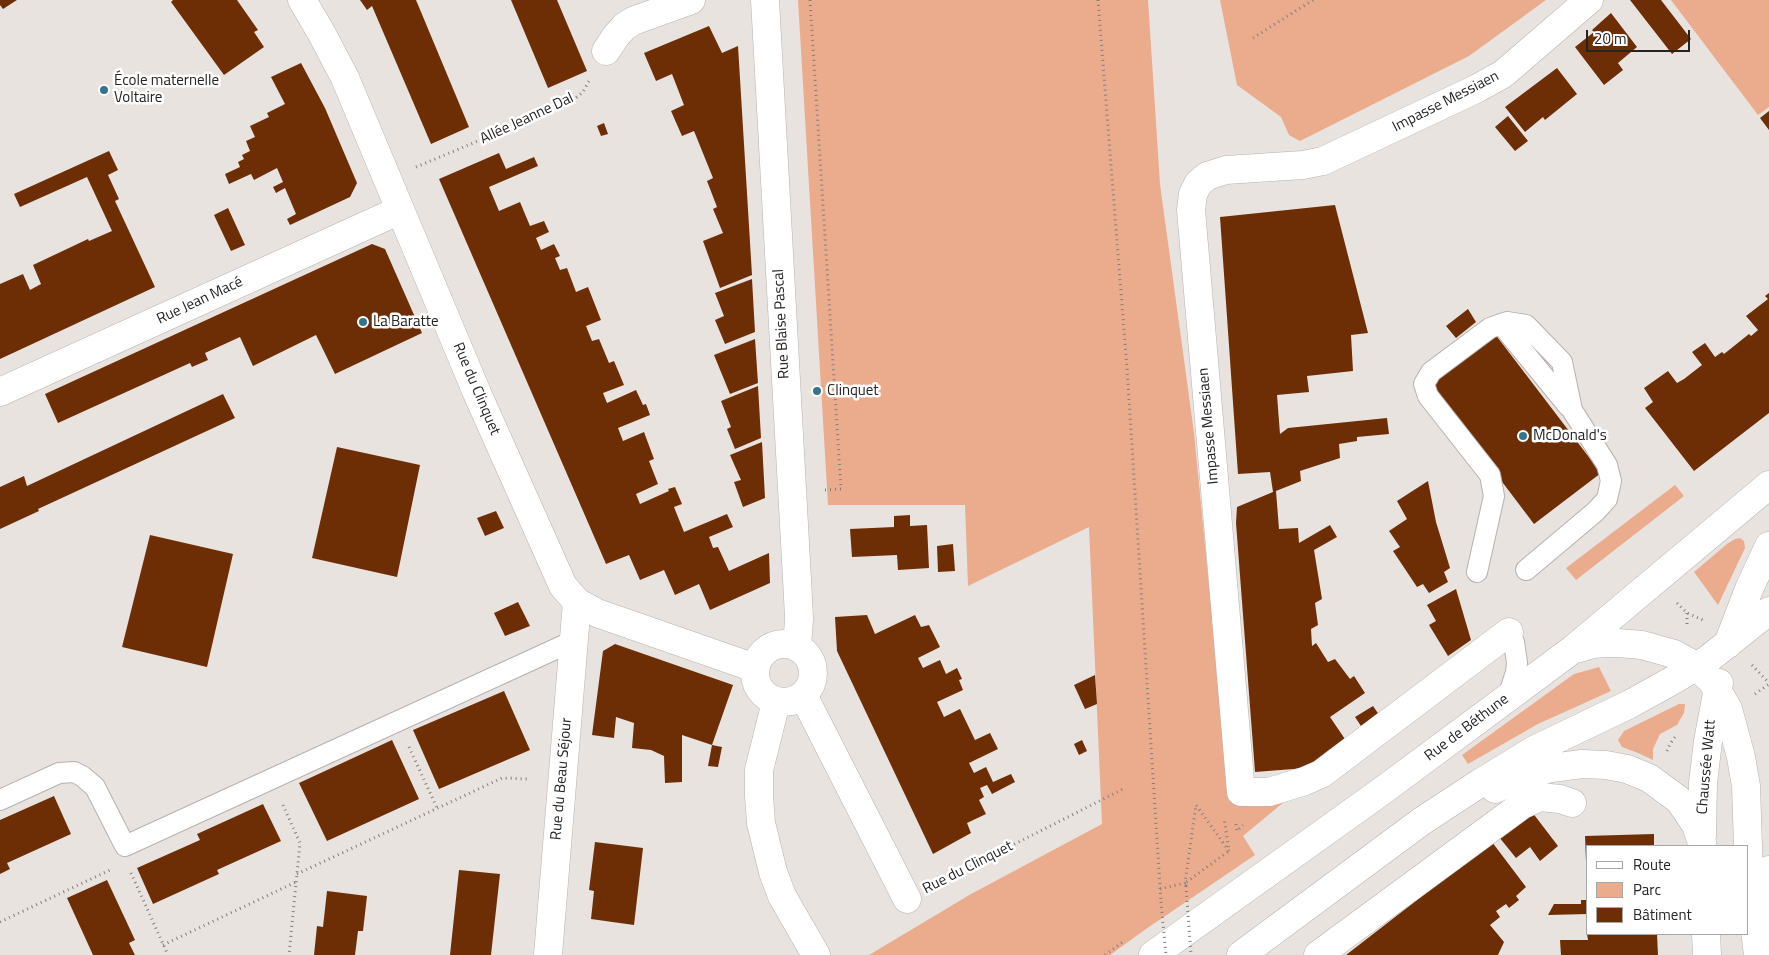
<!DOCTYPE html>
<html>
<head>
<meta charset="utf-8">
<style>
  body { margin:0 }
  #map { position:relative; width:1769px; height:955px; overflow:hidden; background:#e9e3e0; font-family:"Titillium Web",sans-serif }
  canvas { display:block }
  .legend { position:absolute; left:1586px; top:845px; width:162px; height:90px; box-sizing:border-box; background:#fff; border:1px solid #a8a7a7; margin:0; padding:6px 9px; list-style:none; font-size:15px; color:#262423 }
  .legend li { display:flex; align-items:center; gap:10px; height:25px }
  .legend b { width:25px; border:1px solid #a8a7a7 }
  .scale { position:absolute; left:1586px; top:30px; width:104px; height:22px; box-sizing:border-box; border:2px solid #262423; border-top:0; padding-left:6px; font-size:15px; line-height:18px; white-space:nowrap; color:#262423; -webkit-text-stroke:4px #fff; paint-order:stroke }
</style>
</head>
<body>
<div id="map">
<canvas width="1769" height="955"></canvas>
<ul class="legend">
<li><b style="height:6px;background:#fff"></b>Route</li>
<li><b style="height:14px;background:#ebab8d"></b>Parc</li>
<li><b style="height:14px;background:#6e2e05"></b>Bâtiment</li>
</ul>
<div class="scale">20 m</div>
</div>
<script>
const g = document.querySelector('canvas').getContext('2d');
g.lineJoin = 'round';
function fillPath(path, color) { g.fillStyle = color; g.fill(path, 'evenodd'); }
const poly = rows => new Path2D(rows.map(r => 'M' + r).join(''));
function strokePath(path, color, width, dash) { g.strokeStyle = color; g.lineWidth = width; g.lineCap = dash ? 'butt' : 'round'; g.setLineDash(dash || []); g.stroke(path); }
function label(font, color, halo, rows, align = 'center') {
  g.font = font + ' "Titillium Web",sans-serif'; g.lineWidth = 5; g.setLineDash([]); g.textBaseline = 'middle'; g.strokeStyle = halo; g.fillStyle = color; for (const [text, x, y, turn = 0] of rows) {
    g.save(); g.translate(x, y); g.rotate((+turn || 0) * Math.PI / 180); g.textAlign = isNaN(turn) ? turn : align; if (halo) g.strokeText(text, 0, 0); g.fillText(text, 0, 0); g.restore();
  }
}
fillPath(poly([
  [798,0,1148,0,1160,184,1194,433,1230,800,1284,802,1243,836,1255,855,1146,929,1110,955,869,955,971,894,1102,824,1089,527,968,586,965,505,828,505],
  [1220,0,1546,0,1469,56,1300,141,1289,135,1281,117,1237,85],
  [1671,0,1769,0,1769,107,1758,115],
  [1675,485,1684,496,1576,580,1566,568],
  [1740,538,1744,541,1745,548,1718,605,1694,572,1727,544,1735,539],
  [1599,667,1611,691,1538,724,1468,764,1462,755,1574,674],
  [1679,704,1685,704,1684,713,1677,725,1660,734,1653,749,1653,760,1638,753,1622,747,1618,740,1624,731]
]), '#ebab8d');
fillPath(poly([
  [0,0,17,0,3,9,0,5],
  [173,0,237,0,258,30,254,32,264,47,224,75,171,2],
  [360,0,416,0,469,127,431,144,372,6,367,10],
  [511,0,557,0,587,71,548,88],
  [1630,0,1661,0,1691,39,1672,54],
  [1611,13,1637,47,1618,63,1623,70,1604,85,1575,47,1594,32,1592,30],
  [709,26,722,53,738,46,752,275,720,288,703,241,723,233,713,209,717,207,707,181,713,178,694,131,682,136,671,111,684,105,672,74,656,81,644,53],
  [301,63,325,108,357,183,350,197,290,225,287,219,296,214,285,188,276,193,273,187,283,182,277,168,254,180,251,174,229,184,225,174,240,167,238,162,244,159,242,155,250,151,246,141,255,137,250,126,269,117,267,113,285,104,271,77],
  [1557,68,1577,94,1545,120,1543,117,1525,132,1505,107],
  [1769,111,1769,130,1760,118],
  [1508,116,1528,141,1515,151,1495,127],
  [604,123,608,134,601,136,597,126],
  [109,151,118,170,108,175,119,199,115,201,155,287,0,359,0,284,23,274,30,290,41,284,33,265,88,239,89,241,112,231,87,177,20,207,14,194],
  [499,153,506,169,534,157,538,166,489,187,499,211,520,202,530,226,544,221,549,232,536,238,541,250,554,244,560,256,555,258,560,270,567,268,576,292,588,287,601,320,586,326,592,341,599,339,609,363,614,361,624,385,603,393,607,403,636,390,643,405,646,404,650,415,618,428,623,441,644,432,654,459,649,461,658,484,636,494,640,504,669,491,668,489,675,487,682,504,674,507,684,532,727,514,733,527,709,537,713,548,718,547,729,571,769,553,770,583,710,610,699,584,675,595,664,570,640,580,629,555,606,564,439,179],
  [1335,205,1368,333,1351,335,1353,371,1307,376,1309,392,1277,395,1280,434,1288,428,1387,418,1389,434,1357,437,1357,441,1339,444,1340,458,1300,471,1301,481,1276,491,1279,529,1298,528,1299,543,1330,525,1337,537,1314,550,1322,599,1315,603,1318,625,1311,629,1312,646,1316,643,1328,662,1335,659,1350,679,1354,676,1365,693,1330,717,1349,745,1319,767,1255,772,1236,523,1237,507,1273,492,1270,472,1238,474,1220,217],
  [228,208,245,245,231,251,214,215],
  [372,244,385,249,422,333,335,374,316,335,253,366,240,337,205,353,208,360,192,367,190,363,58,423,45,394],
  [752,279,755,332,725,344,715,320,724,316,715,293],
  [1769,293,1769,413,1694,471,1645,408,1653,402,1644,388,1668,371,1677,383,1684,379,1702,365,1692,352,1705,343,1715,357,1722,352,1724,354,1749,334,1751,336,1758,330,1746,316,1768,299,1765,296],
  [1468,309,1476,322,1456,338,1446,326],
  [1495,334,1601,473,1534,524,1428,384],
  [755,339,758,383,730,394,714,355],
  [758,386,761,438,735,449,727,429,731,427,721,401],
  [223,394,235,418,38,509,39,511,0,529,0,487,24,476,27,486],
  [762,442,765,498,743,507,734,482,741,480,730,455],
  [337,447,420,465,397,577,312,558],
  [1428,481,1436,522,1450,568,1444,572,1448,582,1429,593,1423,584,1417,587,1393,551,1400,547,1389,531,1407,519,1397,501],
  [496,511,504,528,485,536,477,518],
  [910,515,910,526,927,525,929,568,898,570,897,555,852,557,850,529,894,527,894,516],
  [150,535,233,554,207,667,122,647],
  [953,544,955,571,938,572,937,546],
  [1456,589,1471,640,1448,656,1429,625,1436,621,1427,605],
  [518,602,530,626,505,636,494,613],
  [867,615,875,634,915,615,921,627,929,625,940,647,918,658,923,668,940,660,946,674,957,668,962,679,959,680,963,690,937,702,944,717,960,709,975,740,990,733,998,749,969,763,974,773,986,767,993,782,1011,774,1015,782,992,794,987,785,980,788,984,797,979,800,986,814,967,823,971,833,933,854,837,651,835,617],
  [615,644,733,685,712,745,722,747,718,767,708,766,712,745,682,735,682,782,665,783,664,756,651,750,632,748,634,723,616,717,614,738,592,735,603,651],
  [1095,675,1097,704,1085,709,1074,685],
  [504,691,530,750,439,789,413,730],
  [1373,706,1382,719,1365,732,1355,717],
  [392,740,419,799,327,841,299,783],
  [1082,740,1087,751,1079,755,1074,744],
  [54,796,71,834,7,863,10,869,0,874,0,820],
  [263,804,281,841,217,870,219,874,153,904,137,868,200,840,197,834],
  [1532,812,1558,846,1540,861,1530,847,1516,858,1499,837],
  [1654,834,1654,846,1588,846,1588,861,1586,861,1585,836],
  [595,842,643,848,634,925,591,919,594,891,589,890],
  [1492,842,1526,887,1516,896,1519,900,1509,908,1506,904,1496,911,1500,917,1490,925,1504,942,1498,955,1346,955],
  [459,870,500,874,491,955,450,955],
  [107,880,135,940,129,943,135,955,93,955,67,898],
  [327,891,367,896,363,931,358,931,355,955,314,955,317,926,323,927],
  [1581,900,1588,900,1588,914,1548,915,1554,904,1581,904],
  [1587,934,1657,934,1658,955,1561,955,1560,940,1588,940]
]), '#6e2e05');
const service = poly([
  [1501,324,1569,407],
  [1477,572,1494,496,1490,475,1428,396,1424,384,1431,372,1490,328,1507,322,1526,325,1562,362,1572,410,1607,465,1611,481,1607,499,1595,512,1526,570],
  [1508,697,1516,672,1517,663,1514,642,1509,632],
  [0,800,59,773,74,772,82,776,95,787,125,846,573,641]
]);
const minor = poly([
  [302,0,322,34,345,78,477,393,563,586,577,602,597,613,755,668],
  [765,0,798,597,799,619,797,647],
  [606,51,616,36,624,27,633,21,691,0],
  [0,392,400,210],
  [1509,632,1321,774,1305,781,1269,792,1241,792,1191,210,1193,194,1198,184,1207,176,1226,170,1303,165,1323,161,1476,89,1503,74,1589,0],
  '755 673a29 29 0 1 1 58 0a29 29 0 1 1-58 0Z',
  [803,695,907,899],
  [776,702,759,770,759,796,761,823,773,872,782,896,816,955],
  [548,955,577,602],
  [1318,955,1522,805,1540,797,1560,799,1572,803]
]);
const primary = poly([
  [1728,644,1749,589,1769,546],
  [1572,650,1593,644,1604,643,1618,643,1642,645,1674,654,1696,666,1712,681,1728,709,1741,757,1746,786,1748,846],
  [1495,789,1519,778,1551,768,1582,764,1606,765,1627,769,1649,778,1679,800,1696,825,1702,843],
  [1702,836,1703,783,1708,741,1719,683],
  [1748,847,1749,882,1758,955],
  [1766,916,1769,870],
  [1706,934,1707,955],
  [1153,955,1382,791,1572,650,1769,485],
  [1241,955,1422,821,1480,783,1534,750,1630,704,1675,679,1707,660,1769,611]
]);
strokePath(service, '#b7b1af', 22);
strokePath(minor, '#b7b1af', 29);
strokePath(primary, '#b7b1af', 29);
strokePath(poly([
  [810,0,841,489,824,490],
  [1098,0,1127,368,1161,902],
  [1253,38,1313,0],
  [416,167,571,102,583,92,590,79],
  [1677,603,1687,613,1703,620],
  [1687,613,1687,625],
  [1752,665,1769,683],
  [1755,694,1769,684],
  [409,747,437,808],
  [1667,751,1670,744,1675,737],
  [283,805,300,843,289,955],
  [1236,824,1237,831,1243,825],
  [131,873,168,955],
  [297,874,502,778,530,779],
  [934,885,1125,788],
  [1186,886,1185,883,1229,851],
  [1160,889,1185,883,1196,805,1229,851,1224,818],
  [0,922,110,870],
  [163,945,296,882],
  [1105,955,1124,941]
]), '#837f7d', 3, [1, 4]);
strokePath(service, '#fff', 20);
strokePath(minor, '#fff', 28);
strokePath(primary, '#fff', 28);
strokePath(poly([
  [1186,886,1191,955],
  [1161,902,1166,955]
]), '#837f7d', 3, [1, 4]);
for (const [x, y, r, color] of [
  [104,90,5,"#367489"],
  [363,322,5,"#367489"],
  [817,391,5,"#367489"],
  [1523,436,5,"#367489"]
]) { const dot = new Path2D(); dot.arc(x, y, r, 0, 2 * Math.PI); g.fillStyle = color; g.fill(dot); strokePath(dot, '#fff', 2); }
label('15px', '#262423', '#fff', [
  ["École maternelle",114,81],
  ["Voltaire",114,98],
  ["La Baratte",373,322],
  ["Clinquet",827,391],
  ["McDonald's",1533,436]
], 'left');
label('15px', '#262423', '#fff', [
  ["Impasse Messiaen",1446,102,-27],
  ["Allée Jeanne Dal",527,119,-25],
  ["Rue Jean Macé",200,301,-25],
  ["Rue Blaise Pascal",782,324,-93],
  ["Rue du Clinquet",476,389,67],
  ["Impasse Messiaen",1209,426,-95],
  ["Rue de Béthune",1467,728,-37],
  ["Chaussée Watt",1707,767,-85],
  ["Rue du Beau Séjour",562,779,-85],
  ["Rue du Clinquet",968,868,-27]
]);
</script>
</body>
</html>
